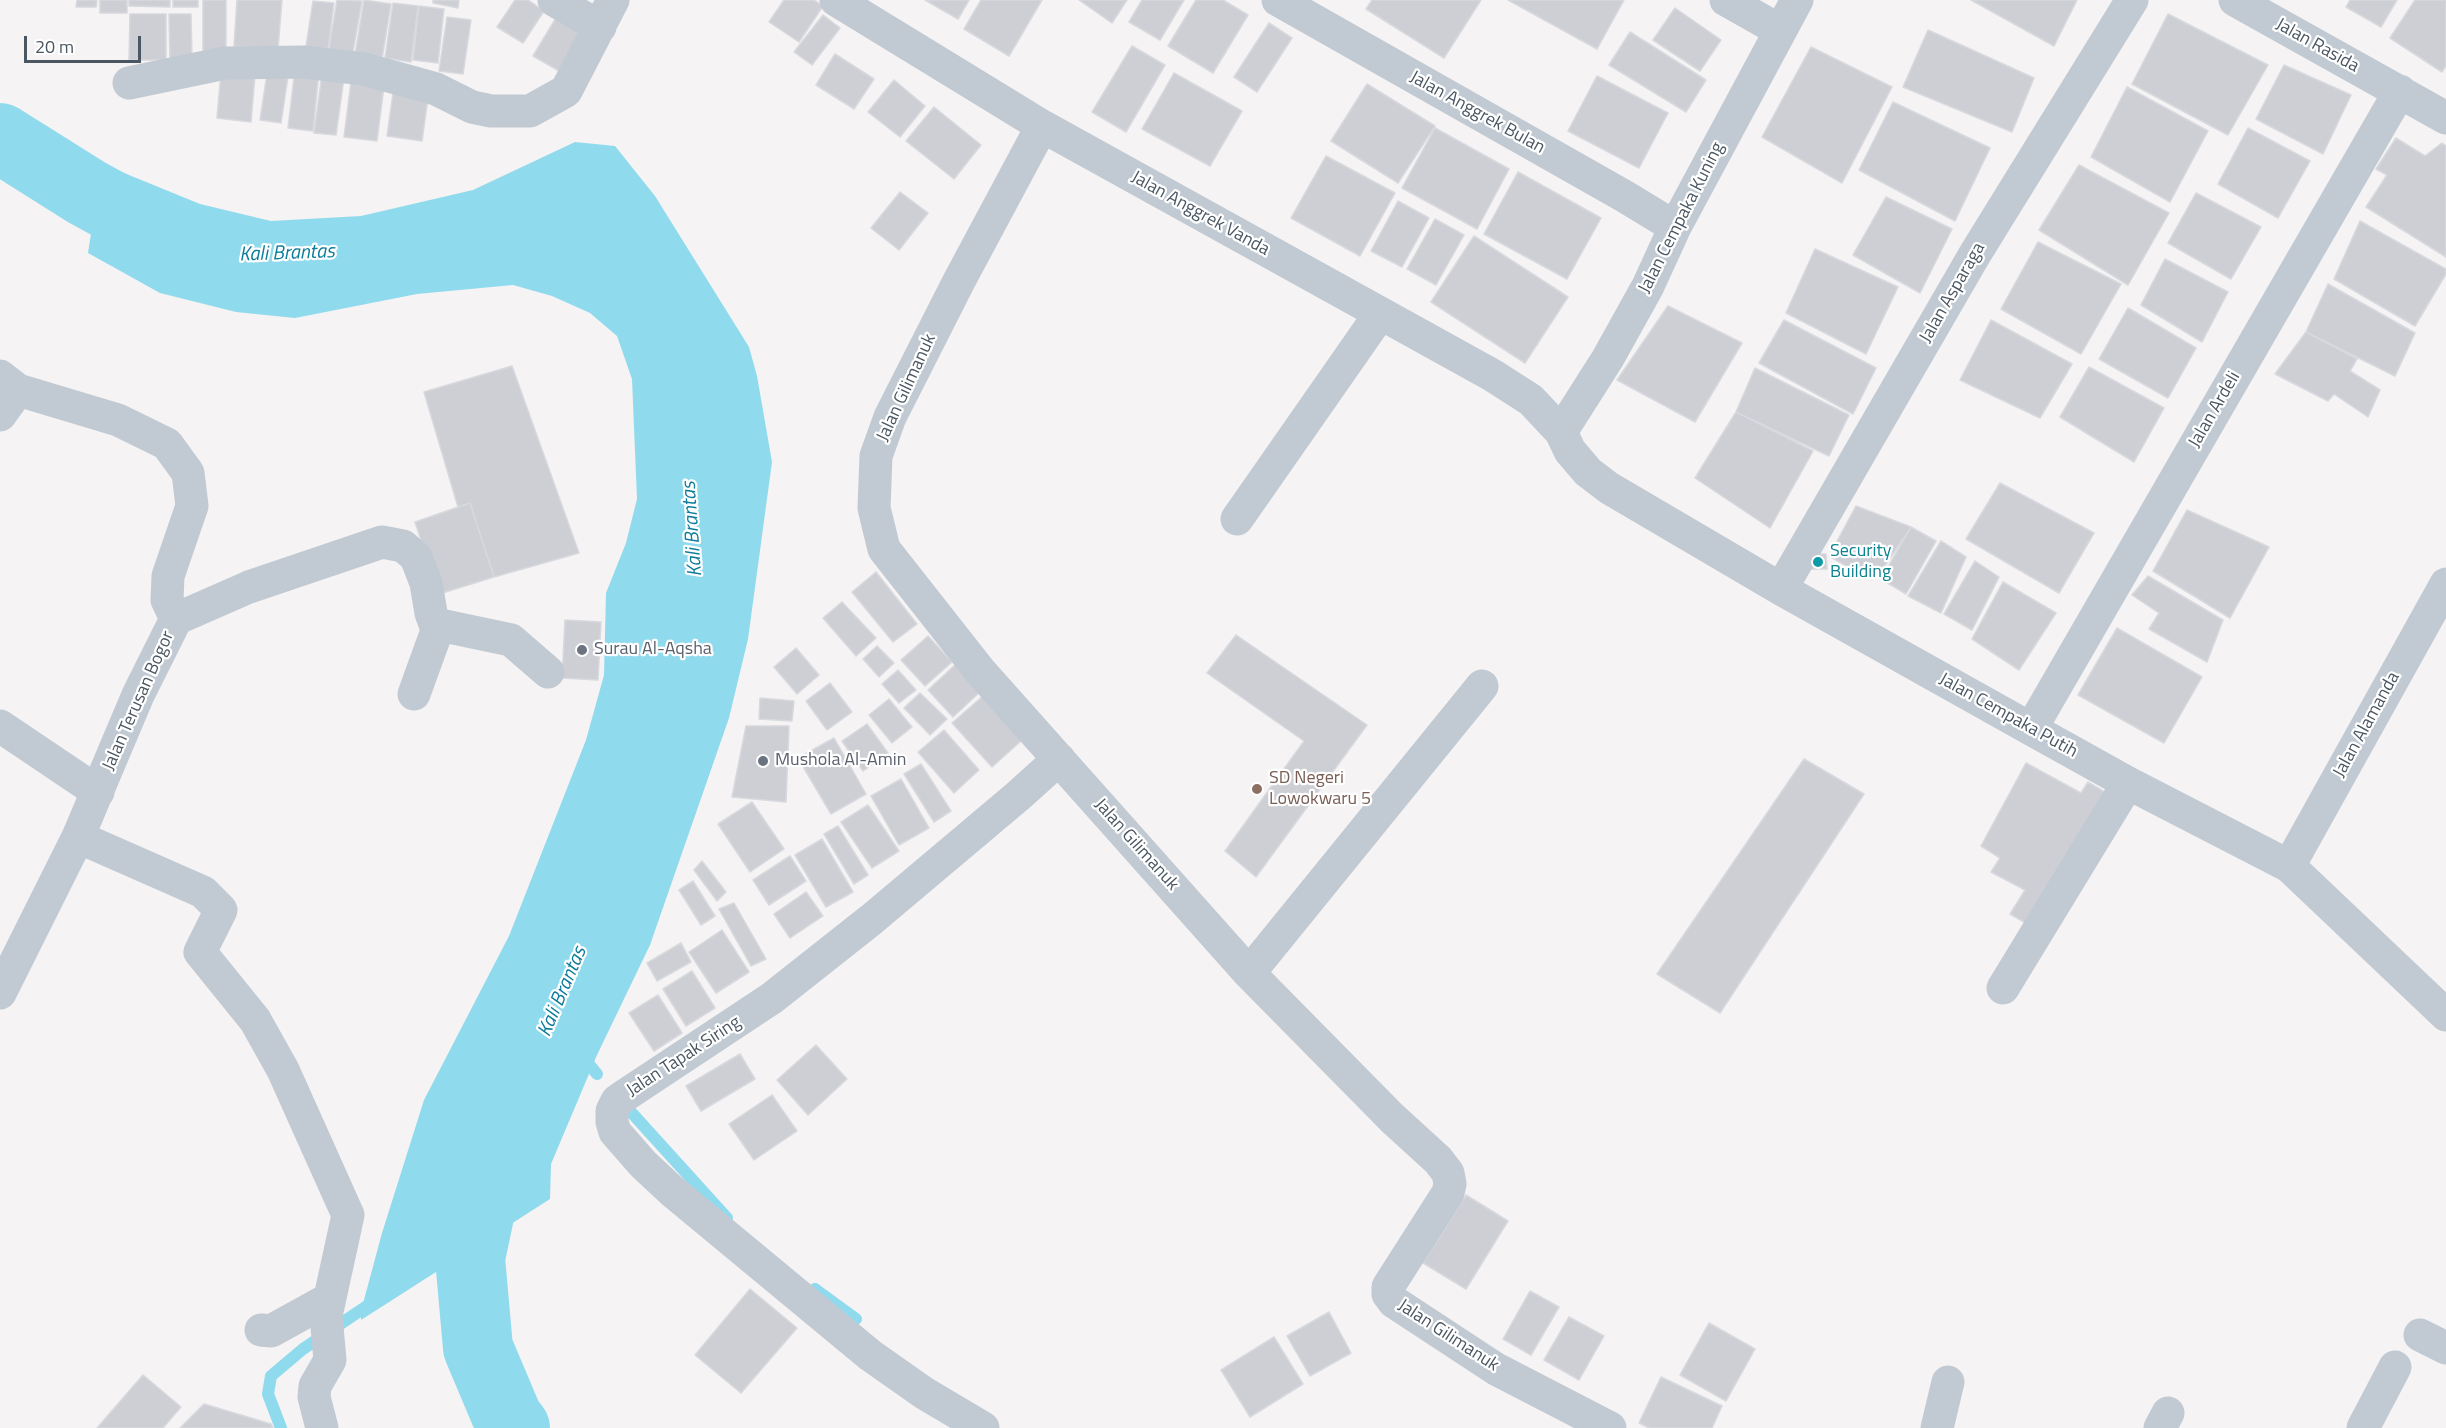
<!DOCTYPE html>
<html>
<head>
<meta charset="utf-8">
<style>
  body { margin:0 }
  #map { position:relative; width:2446px; height:1428px; overflow:hidden; background:#f5f3f3; font-family:"Titillium Web",sans-serif }
  canvas { display:block }
  .scale { position:absolute; left:24px; top:36px; width:117px; height:27px; box-sizing:border-box; border:3px solid #4a5661; border-top:0; padding-left:8px; font-size:18px; line-height:21px; white-space:nowrap; color:#4a5661; -webkit-text-stroke:4px #fff; paint-order:stroke }
</style>
</head>
<body>
<div id="map">
<canvas width="2446" height="1428"></canvas>
<div class="scale">20 m</div>
</div>
<script>
const g = document.querySelector('canvas').getContext('2d');
g.lineJoin = 'round';
function fillPath(path, color) { g.fillStyle = color; g.fill(path, 'evenodd'); }
const poly = rows => new Path2D(rows.map(r => 'M' + r).join(''));
function strokePath(path, color, width, dash) { g.strokeStyle = color; g.lineWidth = width; g.lineCap = dash ? 'butt' : 'round'; g.setLineDash(dash || []); g.stroke(path); }
function label(font, color, halo, rows, align = 'center') {
  g.font = font + ' "Titillium Web",sans-serif'; g.lineWidth = 4.5; g.setLineDash([]); g.textBaseline = 'middle'; g.strokeStyle = halo; g.fillStyle = color; for (const [text, x, y, turn = 0] of rows) {
    g.save(); g.translate(x, y); g.rotate((+turn || 0) * Math.PI / 180); g.textAlign = isNaN(turn) ? turn : align; if (halo) g.strokeText(text, 0, 0); g.fillText(text, 0, 0); g.restore();
  }
}
fillPath(poly([
  [575,142,615,146,655,196,749,347,757,376,772,462,748,639,729,718,650,945,597,1055,551,1164,550,1199,361,1320,361,1311,382,1233,424,1100,509,936,586,740,604,675,606,593,626,543,637,499,632,379,617,336,590,313,552,296,513,285,417,294,295,318,236,312,160,293,88,253,102,164,200,204,271,221,361,216,473,190]
]), '#90daee');
strokePath(poly([
  [583,1057,597,1074],
  [631,1112,727,1218],
  [815,1289,856,1319],
  [281,1428,268,1394,271,1376,303,1349,373,1302]
]), '#90daee', 12);
strokePath(poly([
  [0,138,86,192,181,244],
  [492,1154,470,1258,478,1348,508,1419,515,1428]
]), '#90daee', 70);
const building = poly([
  [77,0,97,0,96,7,76,7,77,0],
  [100,0,127,0,127,13,100,13,100,0],
  [129,0,170,0,170,7,129,6,129,0],
  [173,0,198,0,198,7,173,7,173,0],
  [203,0,226,0,226,54,203,54,203,0],
  [237,0,282,0,278,49,234,46,237,0],
  [337,0,362,1,353,52,329,49,337,0],
  [364,0,391,4,382,59,355,55,364,0],
  [433,0,459,0,458,8,433,3,433,0],
  [515,0,528,0,544,11,523,43,497,27,515,0],
  [784,0,814,0,823,6,799,42,769,22,784,0],
  [925,0,969,0,958,19,925,0],
  [981,0,1042,0,1009,56,964,29,981,0],
  [1079,0,1127,0,1112,23,1079,0],
  [1142,0,1184,0,1160,40,1129,22,1142,0],
  [1196,0,1223,0,1248,15,1213,73,1168,46,1196,0],
  [1372,0,1481,0,1444,58,1366,9,1372,0],
  [1508,0,1624,0,1597,49,1508,0],
  [1971,0,2077,0,2054,46,1971,0],
  [2350,0,2397,0,2381,27,2346,7,2350,0],
  [2415,0,2446,0,2446,66,2442,72,2390,38,2415,0],
  [313,1,334,3,328,49,306,46,313,1],
  [393,3,418,6,411,62,385,58,393,3],
  [419,6,444,9,438,63,413,60,419,6],
  [562,8,590,25,561,72,533,56,562,8],
  [1675,8,1721,40,1700,71,1653,40,1675,8],
  [130,14,166,14,166,60,129,60,130,14],
  [169,14,191,14,192,60,170,60,169,14],
  [2168,14,2268,65,2228,135,2132,84,2168,14],
  [823,15,840,28,812,65,794,52,823,15],
  [447,17,471,20,463,74,439,71,447,17],
  [1269,23,1292,38,1257,92,1234,77,1269,23],
  [1928,30,2034,78,2012,132,1903,87,1928,30],
  [1630,32,1706,80,1686,112,1609,65,1630,32],
  [1132,46,1165,65,1126,132,1092,112,1132,46],
  [1811,47,1892,87,1842,183,1762,137,1811,47],
  [835,54,874,79,854,109,816,85,835,54],
  [2284,65,2351,95,2323,154,2256,119,2284,65],
  [268,67,289,70,281,123,260,120,268,67],
  [295,69,319,71,313,131,288,128,295,69],
  [221,72,255,75,251,122,217,118,221,72],
  [1174,73,1242,111,1210,166,1142,129,1174,73],
  [322,74,344,78,336,135,314,133,322,74],
  [1597,76,1668,113,1639,168,1568,131,1597,76],
  [894,80,925,106,900,137,868,112,894,80],
  [351,82,384,86,377,141,344,137,351,82],
  [1367,84,1435,126,1398,183,1331,141,1367,84],
  [2127,87,2208,131,2170,202,2091,157,2127,87],
  [393,93,428,98,422,141,387,136,393,93],
  [1893,102,1990,148,1955,221,1859,170,1893,102],
  [934,107,981,145,954,179,906,141,934,107],
  [1435,128,1509,169,1477,229,1402,188,1435,128],
  [2248,128,2310,161,2278,218,2218,184,2248,128],
  [2396,138,2425,156,2442,143,2446,146,2446,257,2366,207,2387,175,2376,169,2396,138],
  [1326,156,1395,193,1360,256,1291,218,1326,156],
  [2079,165,2169,213,2128,285,2039,230,2079,165],
  [1518,172,1601,218,1567,279,1484,234,1518,172],
  [900,192,928,213,899,250,871,228,900,192],
  [2196,193,2261,227,2231,279,2168,243,2196,193],
  [1886,197,1952,229,1920,293,1853,255,1886,197],
  [1398,201,1429,218,1402,267,1371,251,1398,201],
  [1435,219,1464,235,1436,285,1407,269,1435,219],
  [2360,221,2446,269,2446,274,2415,326,2334,279,2360,221],
  [1474,236,1568,297,1525,363,1431,302,1474,236],
  [2038,242,2121,284,2081,354,2001,309,2038,242],
  [1815,249,1898,287,1866,354,1786,313,1815,249],
  [2165,259,2228,292,2202,342,2141,305,2165,259],
  [2328,284,2415,333,2395,376,2306,332,2328,284],
  [1668,306,1742,343,1695,422,1617,380,1668,306],
  [2128,308,2196,348,2168,398,2099,359,2128,308],
  [1784,320,1876,368,1853,414,1759,363,1784,320],
  [1991,320,2072,364,2040,418,1960,380,1991,320],
  [2306,332,2357,359,2350,371,2380,390,2368,417,2334,394,2328,401,2275,374,2306,332],
  [512,366,579,553,494,577,470,503,458,507,424,392,512,366],
  [2089,367,2164,408,2134,462,2060,417,2089,367],
  [1755,368,1849,415,1829,456,1736,412,1755,368],
  [1736,412,1813,451,1770,528,1695,478,1736,412],
  [2000,483,2094,533,2059,593,1966,539,2000,483],
  [470,503,494,577,439,594,415,522,470,503],
  [1856,506,1911,527,1879,575,1868,567,1862,575,1829,556,1856,506],
  [2187,510,2269,547,2230,618,2153,571,2187,510],
  [1911,527,1936,541,1906,594,1881,579,1911,527],
  [1941,541,1966,557,1941,613,1908,596,1941,541],
  [1817,554,1826,554,1827,569,1809,569,1817,554],
  [1975,561,1999,577,1972,630,1944,614,1975,561],
  [876,572,917,624,893,642,852,592,876,572],
  [2148,576,2223,620,2207,662,2149,629,2159,613,2132,595,2148,576],
  [2003,582,2056,613,2019,670,1972,639,2003,582],
  [842,602,876,638,856,656,823,618,842,602],
  [565,620,601,622,598,680,562,678,565,620],
  [2117,628,2202,677,2164,743,2078,695,2117,628],
  [1236,635,1367,725,1256,877,1225,851,1304,741,1207,673,1236,635],
  [928,636,952,662,925,686,901,660,928,636],
  [877,646,894,663,879,677,863,659,877,646],
  [796,648,819,675,797,694,774,667,796,648],
  [956,664,981,691,953,717,928,690,956,664],
  [898,670,916,690,899,703,882,684,898,670],
  [830,683,852,712,827,730,806,701,830,683],
  [920,693,947,719,930,735,904,708,920,693],
  [983,696,1022,740,992,767,952,723,983,696],
  [760,698,794,701,792,721,759,719,760,698],
  [889,699,912,727,892,743,869,715,889,699],
  [867,724,888,753,863,771,842,741,867,724],
  [746,726,789,726,786,802,732,797,746,726],
  [944,730,979,770,954,793,918,752,944,730],
  [834,738,866,794,831,814,798,758,834,738],
  [1804,759,1864,794,1720,1013,1657,974,1804,759],
  [2026,763,2081,793,2088,782,2108,794,2031,926,2010,914,2025,890,1991,872,2000,858,1981,846,2026,763],
  [921,764,951,811,934,822,904,774,921,764],
  [901,779,929,828,899,845,871,796,901,779],
  [752,802,784,849,750,872,718,824,752,802],
  [868,805,899,851,872,868,841,822,868,805],
  [838,826,868,875,854,884,824,834,838,826],
  [822,839,853,892,826,907,795,855,822,839],
  [790,856,806,881,769,905,753,880,790,856],
  [702,861,726,892,717,901,694,870,702,861],
  [693,881,715,916,701,925,679,890,693,881],
  [806,892,823,916,790,938,774,914,806,892],
  [734,903,766,959,751,966,719,909,734,903],
  [722,930,749,972,716,993,689,952,722,930],
  [681,943,691,962,657,981,647,963,681,943],
  [692,971,715,1008,686,1026,663,989,692,971],
  [658,995,682,1033,654,1051,629,1013,658,995],
  [816,1045,847,1079,808,1115,777,1080,816,1045],
  [740,1054,755,1079,701,1111,686,1086,740,1054],
  [772,1095,797,1131,754,1160,729,1124,772,1095],
  [1466,1195,1508,1221,1466,1289,1423,1263,1466,1195],
  [750,1289,797,1328,741,1393,695,1355,750,1289],
  [1530,1291,1559,1307,1531,1355,1503,1339,1530,1291],
  [1329,1312,1351,1353,1310,1376,1287,1336,1329,1312],
  [1569,1317,1604,1336,1579,1380,1544,1360,1569,1317],
  [1709,1323,1755,1349,1726,1401,1680,1375,1709,1323],
  [1274,1337,1303,1384,1250,1417,1221,1370,1274,1337],
  [143,1375,181,1407,163,1428,97,1428,143,1375],
  [1661,1377,1722,1406,1712,1428,1649,1428,1639,1423,1661,1377],
  [204,1404,271,1424,273,1428,180,1428,204,1404]
]);
fillPath(building, '#cdcfd5');
strokePath(building, '#d7d9de', 1.5);
strokePath(poly([
  [554,0,600,27],
  [836,0,1042,126,1492,375,1531,400,1561,432,1570,451,1588,472,1609,488,1781,589,2031,729,2128,783,2289,866,2446,1015],
  [1278,0,1624,196,1675,227],
  [1726,0,1779,30],
  [2235,0,2446,118],
  [129,83,225,63,305,62,364,69,436,89,472,107,491,111,530,111,566,91,613,0],
  [1042,126,959,281,890,417,876,456,874,508,884,549,980,671,1249,973,1392,1118,1438,1160,1448,1173,1450,1184,1448,1193,1388,1287,1388,1294,1394,1302,1496,1369,1610,1428],
  [0,376,18,390,118,420,167,444,188,473,192,506,168,576,167,600,176,619],
  [0,415,18,390],
  [1561,432,1608,358,1648,286,1675,227,1797,0],
  [1237,519,1380,314],
  [1781,589,1975,254,2132,0],
  [414,694,439,625],
  [0,726,98,792],
  [2031,729,2400,91],
  [78,837,203,892,221,910,200,952,255,1020,283,1070,348,1215,326,1316,330,1360,315,1386,314,1397,322,1428],
  [2289,866,2446,584],
  [1249,973,1482,686],
  [2003,988,2128,783],
  [0,993,78,837,138,695,176,619,249,587,382,542,403,546,416,557,426,583,431,613,435,624,511,640,548,672],
  [261,1330,271,1331,329,1299],
  [2420,1335,2446,1348],
  [983,1428,924,1393,870,1355,672,1191,643,1164,615,1132,612,1122,612,1111,617,1101,624,1096,772,998,872,919,1018,796,1059,759],
  [1937,1428,1948,1382],
  [2160,1428,2168,1413],
  [2363,1428,2395,1367]
]), '#c1cad2', 33);
for (const [x, y, r, color] of [
  [1818,562,6,"#0f9aa8"],
  [582,650,6,"#6b7280"],
  [763,761,6,"#6b7280"],
  [1257,789,6,"#8d6e63"]
]) { const dot = new Path2D(); dot.arc(x, y, r, 0, 2 * Math.PI); g.fillStyle = color; g.fill(dot); strokePath(dot, '#fff', 2); }
label('18px', '#4a5661', '#fff', [
  ["Jalan Rasida",2317,46,29],
  ["Jalan Anggrek Bulan",1477,113,29],
  ["Jalan Anggrek Vanda",1200,214,29],
  ["Jalan Cempaka Kuning",1682,218,-63],
  ["Jalan Asparaga",1953,293,-60],
  ["Jalan Gilimanuk",907,388,-65],
  ["Jalan Ardeli",2215,410,-60],
  ["Jalan Terusan Bogor",139,701,-66],
  ["Jalan Cempaka Putih",2008,716,29],
  ["Jalan Alamanda",2367,725,-61],
  ["Jalan Gilimanuk",1136,845,48],
  ["Jalan Tapak Siring",684,1057,-33],
  ["Jalan Gilimanuk",1448,1336,33]
]);
label('18px', '#0d838f', '#fff', [
  ["Security",1830,552],
  ["Building",1830,573]
], 'left');
label('18px', '#5b616d', '#fff', [
  ["Surau Al-Aqsha",594,650],
  ["Mushola Al-Amin",775,761]
], 'left');
label('18px', '#785e54', '#fff', [
  ["SD Negeri",1269,779],
  ["Lowokwaru 5",1269,800]
], 'left');
label('italic 20px', '#0c7c9b', '#fff', [
  ["Kali Brantas",287,254,-2],
  ["Kali Brantas",693,529,-94],
  ["Kali Brantas",563,992,-67]
]);
</script>
</body>
</html>
